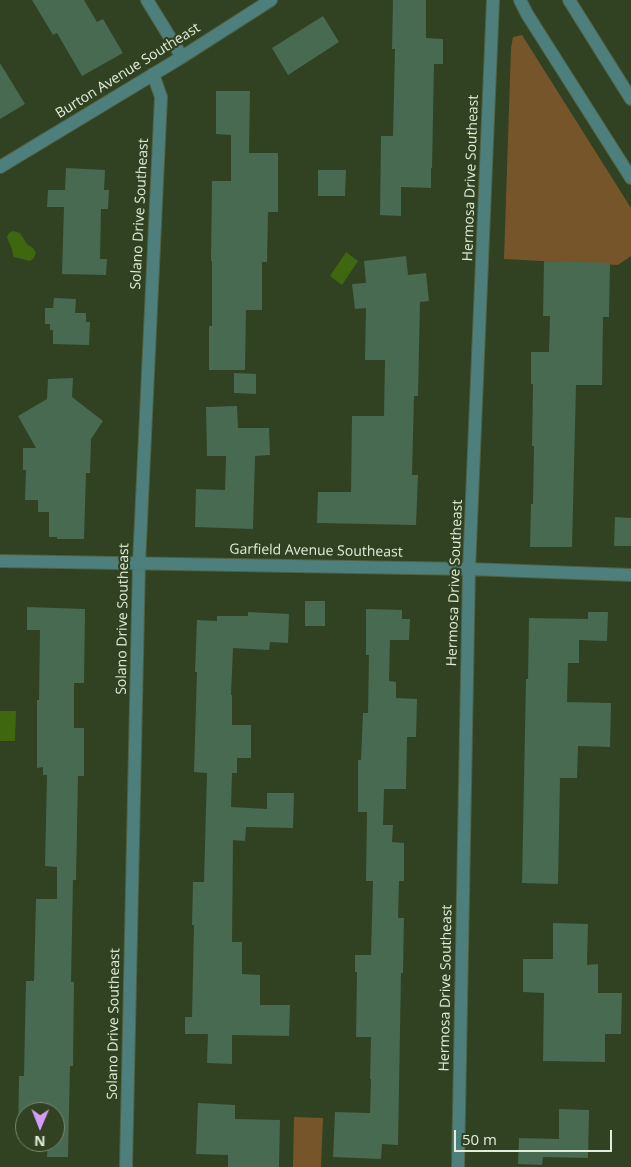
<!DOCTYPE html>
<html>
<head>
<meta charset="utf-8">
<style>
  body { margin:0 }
  #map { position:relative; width:631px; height:1167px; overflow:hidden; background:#304221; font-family:"Open Sans",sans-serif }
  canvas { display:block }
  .north { position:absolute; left:15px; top:1102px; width:50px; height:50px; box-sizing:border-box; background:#304221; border:1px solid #77866b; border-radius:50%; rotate:181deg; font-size:14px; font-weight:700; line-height:20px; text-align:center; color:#e1ecd9 }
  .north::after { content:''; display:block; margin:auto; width:18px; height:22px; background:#d79bf9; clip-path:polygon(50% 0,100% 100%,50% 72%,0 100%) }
  .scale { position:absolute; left:454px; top:1130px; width:158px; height:22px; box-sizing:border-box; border:2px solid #e1ecd9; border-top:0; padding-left:6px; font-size:15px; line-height:18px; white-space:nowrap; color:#e1ecd9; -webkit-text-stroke:4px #304221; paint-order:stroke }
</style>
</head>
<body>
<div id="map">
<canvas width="631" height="1167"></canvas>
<div class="north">N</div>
<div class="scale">50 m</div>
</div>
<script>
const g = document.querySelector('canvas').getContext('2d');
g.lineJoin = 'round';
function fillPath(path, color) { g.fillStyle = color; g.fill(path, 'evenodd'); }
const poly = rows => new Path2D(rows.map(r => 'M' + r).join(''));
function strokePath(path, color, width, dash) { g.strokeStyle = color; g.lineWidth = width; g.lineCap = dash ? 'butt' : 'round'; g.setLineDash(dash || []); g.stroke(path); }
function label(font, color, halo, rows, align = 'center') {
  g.font = font + ' "Open Sans",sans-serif'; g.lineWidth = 4.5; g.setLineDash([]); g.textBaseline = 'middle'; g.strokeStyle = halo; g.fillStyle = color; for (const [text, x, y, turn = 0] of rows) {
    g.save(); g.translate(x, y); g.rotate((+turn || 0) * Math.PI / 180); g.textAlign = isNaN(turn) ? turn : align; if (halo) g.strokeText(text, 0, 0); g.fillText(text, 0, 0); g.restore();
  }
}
fillPath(poly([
  [522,35,631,208,631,256,618,265,504,259,511,48,513,37],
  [294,1117,323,1118,321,1167,293,1167]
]), '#76552a');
fillPath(poly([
  [13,231,20,233,27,244,33,248,36,253,34,258,30,261,14,257,13,255,12,249,8,240,7,237,9,233],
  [346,252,358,261,342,285,330,276],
  [0,711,16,711,15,741,0,741]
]), '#3e670f');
fillPath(poly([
  [32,0,84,0,97,22,103,19,123,53,82,76,57,33,53,35],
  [393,0,426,0,426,38,443,39,443,64,434,64,432,168,431,168,431,188,401,187,401,216,380,215,381,136,393,136,395,49,392,49],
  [323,16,339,42,288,75,272,48],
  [0,63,25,104,0,119],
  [216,91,250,91,249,153,278,153,278,212,268,212,267,262,262,262,262,310,246,310,245,370,209,370,209,326,212,326,212,261,211,261,212,181,231,181,231,135,216,134],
  [66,168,105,170,104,190,109,190,108,209,101,209,100,259,107,259,106,275,62,274,64,207,47,207,48,190,65,190],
  [318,170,346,170,345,196,318,196],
  [406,256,408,275,426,273,429,301,420,302,418,396,414,396,412,475,418,475,416,525,317,523,318,492,351,492,352,416,384,416,385,360,365,360,366,308,355,309,352,284,366,283,364,261],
  [544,261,610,263,609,317,603,317,602,385,576,385,572,547,530,547,531,504,533,504,534,446,532,446,533,384,531,384,531,352,549,352,550,316,543,316],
  [54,298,76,299,75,313,86,313,86,322,90,322,89,345,53,344,53,330,50,330,50,324,45,324,45,308,53,308],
  [234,373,256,374,256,394,234,393],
  [73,378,72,397,103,421,91,439,90,473,86,473,84,539,57,539,57,537,49,537,49,512,38,512,38,500,25,500,26,470,23,470,23,448,36,448,18,416,47,399,48,379],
  [237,406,238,428,269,428,270,455,255,456,253,529,195,527,196,489,225,490,226,456,207,456,206,407],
  [615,517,631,518,631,546,614,546],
  [305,601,325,601,325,626,305,626],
  [27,607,85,609,84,683,74,683,74,728,84,728,84,776,78,776,76,880,73,880,71,982,74,982,73,1066,70,1066,68,1157,47,1157,48,1142,55,1142,55,1112,25,1112,25,1139,18,1139,19,1076,24,1076,26,981,34,981,36,899,57,899,57,867,45,866,47,775,43,775,43,767,37,768,37,700,39,700,40,630,27,630],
  [366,609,402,610,402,619,410,619,409,640,390,640,389,681,396,682,396,698,417,699,416,737,407,737,406,789,384,789,383,825,393,825,392,842,404,843,404,881,399,881,398,918,404,918,403,973,401,973,398,1145,382,1144,381,1159,333,1157,335,1112,370,1113,371,1079,370,1079,371,1037,356,1037,357,972,355,972,355,955,371,955,373,881,366,881,367,812,358,812,358,760,361,760,363,713,368,713,369,655,366,655],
  [248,612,289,614,288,643,270,642,269,650,233,648,231,695,232,695,232,725,251,725,251,758,237,758,237,773,232,773,231,807,267,809,267,793,294,793,293,828,246,827,245,841,233,840,232,942,242,942,242,974,260,975,260,1005,290,1005,289,1036,232,1035,232,1064,207,1063,208,1034,185,1034,185,1017,192,1017,194,925,192,925,193,882,204,882,207,773,194,772,197,672,195,672,197,620,217,621,217,616,248,616],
  [588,612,608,612,607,641,579,640,579,663,568,663,567,702,611,703,610,747,578,746,577,778,560,778,558,884,522,883,526,679,528,679,529,618,588,619],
  [553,923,588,924,587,965,598,964,598,993,622,993,621,1034,605,1034,605,1062,543,1061,544,993,523,992,523,959,553,959],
  [198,1103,235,1105,235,1119,280,1120,279,1167,228,1167,228,1155,196,1154],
  [559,1109,589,1110,588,1158,543,1157,542,1165,518,1164,519,1138,559,1139]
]), '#476a51');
const minor = poly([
  [147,0,182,57],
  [520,0,527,14,631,178],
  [569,0,631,99],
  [0,167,182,57,271,0],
  [0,561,469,569,631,575],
  [126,1167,139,563,161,97,153,74],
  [458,1167,469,569,493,0]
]);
strokePath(minor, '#506142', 14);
strokePath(minor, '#4d7f7d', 12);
label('14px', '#e1ecd9', '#304221', [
  ["Burton Avenue Southeast",128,71,-32],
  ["Hermosa Drive Southeast",471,178,-88],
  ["Solano Drive Southeast",140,214,-87],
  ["Garfield Avenue Southeast",316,551,1],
  ["Hermosa Drive Southeast",455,583,-88],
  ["Solano Drive Southeast",123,619,-89],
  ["Hermosa Drive Southeast",446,988,-89],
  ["Solano Drive Southeast",114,1024,-89]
]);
</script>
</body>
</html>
